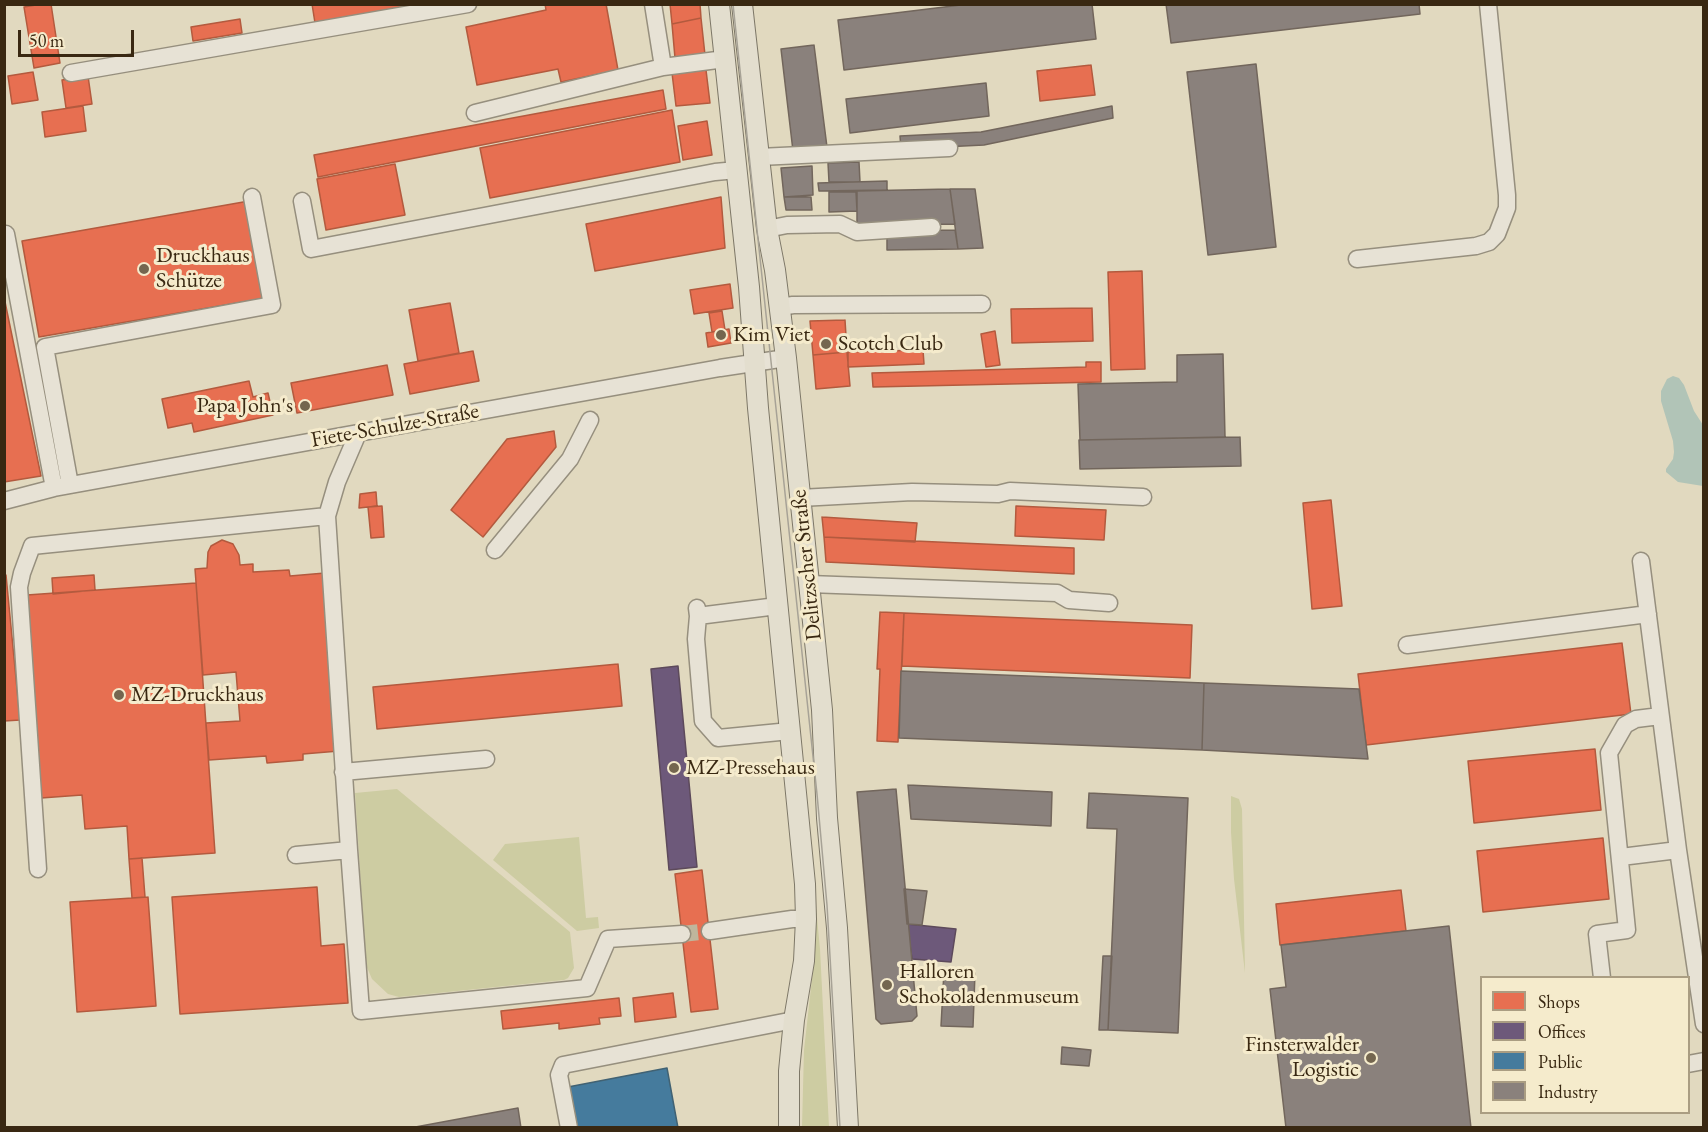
<!DOCTYPE html>
<html>
<head>
<meta charset="utf-8">
<style>
  body { margin:0 }
  #map { position:relative; width:1708px; height:1132px; overflow:hidden; background:#e1d9bf; font-family:"EB Garamond",serif }
  canvas { display:block }
  .frame { position:absolute; inset:0; border:6px solid #392812; pointer-events:none }
  .legend { position:absolute; left:1480px; top:976px; width:210px; height:138px; box-sizing:border-box; background:#f5ebcc; border:2px solid #aa9d82; margin:0; padding:8px 10px; list-style:none; font-size:18px; color:#392812 }
  .legend li { display:flex; align-items:center; gap:12px; height:30px }
  .legend b { width:30px; border:2px solid #aa9d82 }
  .scale { position:absolute; left:18px; top:30px; width:116px; height:27px; box-sizing:border-box; border:3px solid #392812; border-top:0; padding-left:8px; font-size:18px; line-height:21px; white-space:nowrap; color:#392812; -webkit-text-stroke:4px #f5ebcc; paint-order:stroke }
</style>
</head>
<body>
<div id="map">
<canvas width="1708" height="1132"></canvas>
<div class="frame"></div>
<ul class="legend">
<li><b style="height:16px;background:#e76f51"></b>Shops</li>
<li><b style="height:16px;background:#6d597a"></b>Offices</li>
<li><b style="height:16px;background:#457b9d"></b>Public</li>
<li><b style="height:16px;background:#8a817c"></b>Industry</li>
</ul>
<div class="scale">50 m</div>
</div>
<script>
const g = document.querySelector('canvas').getContext('2d');
g.lineJoin = 'round';
function fillPath(path, color) { g.fillStyle = color; g.fill(path, 'evenodd'); }
const poly = rows => new Path2D(rows.map(r => 'M' + r).join(''));
function strokePath(path, color, width, dash) { g.strokeStyle = color; g.lineWidth = width; g.lineCap = dash ? 'butt' : 'round'; g.setLineDash(dash || []); g.stroke(path); }
function label(font, color, halo, rows, align = 'center') {
  g.font = font + ' "EB Garamond",serif'; g.lineWidth = 6; g.setLineDash([]); g.textBaseline = 'middle'; g.strokeStyle = halo; g.fillStyle = color; for (const [text, x, y, turn = 0] of rows) {
    g.save(); g.translate(x, y); g.rotate((+turn || 0) * Math.PI / 180); g.textAlign = isNaN(turn) ? turn : align; if (halo) g.strokeText(text, 0, 0); g.fillText(text, 0, 0); g.restore();
  }
}
fillPath(poly([
  [799,730,820,949,829,1127,802,1127,804,1050,815,952],
  [397,789,570,932,574,968,568,978,564,980,399,997,388,994,372,979,366,965,355,793],
  [1231,796,1239,799,1242,809,1245,973,1234,879,1231,832],
  [579,837,586,918,598,917,599,928,577,931,493,860,505,844]
]), '#cdcca2');
fillPath(poly([
  [1673,376,1679,378,1684,385,1694,411,1703,425,1703,486,1678,482,1666,472,1666,469,1673,459,1674,452,1673,441,1661,401,1661,391,1667,379]
]), '#b1c4b7');
const shops = poly([
  [42,4,51,4,60,63,34,68,24,7,42,4],
  [312,4,431,4,315,23,312,4],
  [545,4,606,4,618,70,561,82,558,69,477,85,466,27,546,10,545,4],
  [670,4,700,4,701,18,672,24,670,4],
  [701,18,705,55,675,58,672,24,701,18],
  [240,19,242,33,193,41,191,27,240,19],
  [1091,65,1095,95,1040,101,1037,71,1091,65],
  [706,70,710,103,676,106,672,73,706,70],
  [33,72,38,100,12,104,8,76,33,72],
  [88,76,92,104,66,108,62,80,88,76],
  [663,90,666,109,318,177,314,155,663,90],
  [83,106,86,131,45,137,42,112,83,106],
  [672,110,680,162,490,198,480,148,672,110],
  [707,121,712,155,683,160,678,126,707,121],
  [395,164,405,215,326,230,317,179,395,164],
  [721,197,725,248,595,271,586,224,721,197],
  [249,201,266,298,39,337,22,241,249,201],
  [1142,271,1145,369,1111,370,1108,272,1142,271],
  [730,284,733,308,694,314,690,290,730,284],
  [4,297,41,476,4,482,4,297],
  [450,303,459,353,418,361,409,310,450,303],
  [1092,308,1093,341,1012,343,1011,309,1092,308],
  [722,311,725,330,712,332,709,313,722,311],
  [845,320,847,352,813,355,810,321,845,320],
  [729,329,731,343,708,347,706,333,729,329],
  [995,331,1000,365,986,367,981,334,995,331],
  [923,350,924,364,848,367,848,352,923,350],
  [473,351,479,381,410,394,404,364,473,351],
  [847,352,850,386,816,389,813,355,847,352],
  [1086,362,1101,362,1101,382,873,387,872,373,1086,367,1086,362],
  [387,365,393,395,297,413,291,383,387,365],
  [249,381,253,397,268,393,273,415,194,432,192,423,168,428,162,399,249,381],
  [554,431,556,447,483,537,451,510,507,439,554,431],
  [376,492,377,506,359,508,360,494,376,492],
  [1331,500,1342,606,1312,609,1303,503,1331,500],
  [382,506,384,537,371,538,368,507,382,506],
  [1016,506,1106,510,1104,540,1015,536,1016,506],
  [822,517,917,523,915,542,824,537,822,517],
  [824,537,1074,548,1074,574,826,562,824,537],
  [222,540,233,544,239,555,240,565,253,564,253,572,289,570,290,576,325,573,339,751,303,754,303,760,267,763,266,756,209,760,206,723,240,721,236,672,203,675,195,569,207,568,208,552,211,546,222,540],
  [6,575,20,720,4,721,4,576,6,575],
  [94,575,95,590,53,594,52,578,94,575],
  [196,583,215,853,129,859,127,826,85,829,82,795,41,798,27,595,196,583],
  [880,612,904,613,898,742,877,741,880,669,877,669,880,612],
  [904,613,1192,625,1190,678,902,666,904,613],
  [1622,643,1631,714,1366,745,1358,674,1622,643],
  [618,664,622,706,377,729,373,687,618,664],
  [1595,749,1601,810,1474,823,1468,761,1595,749],
  [1603,838,1609,899,1483,912,1477,851,1603,838],
  [142,858,145,897,132,898,129,859,142,858],
  [702,870,718,1009,691,1012,675,874,702,870],
  [317,887,321,946,344,944,348,1003,180,1014,172,897,317,887],
  [1401,890,1406,931,1280,945,1276,904,1401,890],
  [148,897,156,1006,77,1012,70,902,148,897],
  [673,993,676,1017,635,1022,633,998,673,993],
  [619,998,621,1016,599,1018,600,1024,559,1029,559,1023,503,1029,501,1011,619,998]
]);
fillPath(shops, '#e76f51');
strokePath(shops, '#b35a3e', 1.5);
const offices = poly([
  [678,666,697,867,669,870,651,669,678,666],
  [907,924,956,929,951,962,912,959,907,924]
]);
fillPath(offices, '#6d597a');
strokePath(offices, '#5d4a5b', 1.5);
const public = poly([
  [667,1068,678,1128,575,1128,568,1087,667,1068]
]);
fillPath(public, '#457b9d');
strokePath(public, '#416273', 1.5);
const industry = poly([
  [969,4,1092,4,1096,39,844,70,838,20,969,4],
  [1166,4,1419,4,1420,14,1171,43,1166,4],
  [814,45,827,147,793,151,781,49,814,45],
  [1256,64,1276,247,1208,255,1187,72,1256,64],
  [986,83,989,116,850,133,846,99,986,83],
  [1112,106,1113,118,984,145,901,149,900,136,981,132,1112,106],
  [859,162,860,182,829,182,828,163,859,162],
  [812,166,813,195,784,197,781,168,812,166],
  [887,181,887,190,819,191,818,183,887,181],
  [950,189,955,224,857,225,857,191,950,189],
  [950,189,975,189,983,248,958,249,950,189],
  [829,192,856,192,857,211,829,212,829,192],
  [784,197,811,197,812,210,786,210,784,197],
  [955,230,958,249,887,250,887,231,955,230],
  [1223,354,1225,437,1080,440,1078,384,1177,382,1177,355,1223,354],
  [1240,437,1241,466,1080,469,1079,440,1240,437],
  [901,671,1204,683,1202,750,899,738,901,671],
  [1204,683,1359,689,1368,759,1202,750,1204,683],
  [908,785,1052,792,1051,826,911,819,908,785],
  [896,789,917,1016,912,1021,881,1024,876,1019,857,792,896,789],
  [1089,793,1188,798,1178,1033,1108,1030,1117,829,1087,828,1089,793],
  [904,889,927,891,922,925,907,924,904,889],
  [1449,926,1471,1128,1286,1128,1270,989,1286,987,1281,945,1449,926],
  [1103,956,1112,956,1108,1030,1099,1030,1103,956],
  [944,971,975,973,973,1027,941,1026,944,971],
  [1062,1047,1091,1050,1089,1066,1061,1064,1062,1047],
  [518,1108,521,1128,410,1128,518,1108]
]);
fillPath(industry, '#8a817c');
strokePath(industry, '#72665c', 1.5);
strokePath(poly([
  [682,934,710,931]
]), '#bfb69c', 16, [16, 8]);
const minor = poly([
  [653,4,663,67,725,59],
  [71,73,468,4],
  [475,113,663,67],
  [759,157,949,148],
  [302,201,311,249,715,172,737,170],
  [767,229,787,225,840,224,857,232,932,227],
  [6,234,54,488],
  [1357,259,1476,246,1489,242,1497,234,1507,208,1507,195,1488,4],
  [780,307,793,305,982,304],
  [70,485,45,347,272,305,252,197],
  [800,498,912,492,998,494,1010,491,1143,497],
  [4,501,54,488,358,433,720,368,786,358],
  [495,550,570,459,590,420],
  [1641,561,1678,850,1704,1024],
  [809,584,1057,593,1069,600,1109,603],
  [697,608,698,616,777,606],
  [698,616,696,639,703,721,718,738,790,731],
  [1407,645,1648,614],
  [343,772,486,759],
  [349,850,361,1011,587,988,608,939,682,934],
  [296,855,349,850,327,516],
  [1621,857,1678,850],
  [38,869,19,587,22,573,32,546,327,516,337,482,358,433],
  [710,931,792,919,806,919],
  [1602,978,1597,934,1627,930,1609,753,1625,725,1636,719,1660,716],
  [1688,1064,1704,1061],
  [569,1128,559,1075,563,1065,794,1020]
]);
const major = poly([
  [719,4,749,287,758,408,805,884,806,919,804,961,794,1020,789,1071,789,1128],
  [742,4,767,229,775,270,786,358,822,710,827,818,837,928,848,1128]
]);
strokePath(minor, '#968f7e', 19);
strokePath(major, '#7d7767', 22);
strokePath(minor, '#e7e2d5', 16);
strokePath(major, '#e3dece', 20);
strokePath(poly([
  [733,4,817,794,827,905,840,1128]
]), '#a7a296', 1.5);
for (const [x, y, r, color] of [
  [144,269,6,"#74664f"],
  [721,335,6,"#74664f"],
  [826,344,6,"#74664f"],
  [305,406,6,"#74664f"],
  [119,695,6,"#74664f"],
  [674,768,6,"#74664f"],
  [887,985,6,"#74664f"],
  [1371,1058,6,"#74664f"]
]) { const dot = new Path2D(); dot.arc(x, y, r, 0, 2 * Math.PI); g.fillStyle = color; g.fill(dot); strokePath(dot, '#f5ebcc', 2); }
label('22px', '#392812', '#f5ebcc', [
  ["Druckhaus",156,256],
  ["Schütze",156,281],
  ["Kim Viet",733,335],
  ["Scotch Club",838,344],
  ["Papa John's",293,406,"right"],
  ["MZ-Druckhaus",131,695],
  ["MZ-Pressehaus",686,768],
  ["Halloren",899,972],
  ["Schokoladenmuseum",899,997],
  ["Finsterwalder",1359,1045,"right"],
  ["Logistic",1359,1070,"right"]
], 'left');
label('22px', '#392812', '#f5ebcc', [
  ["Fiete-Schulze-Straße",395,426,-10],
  ["Delitzscher Straße",807,565,-96]
]);
</script>
</body>
</html>
